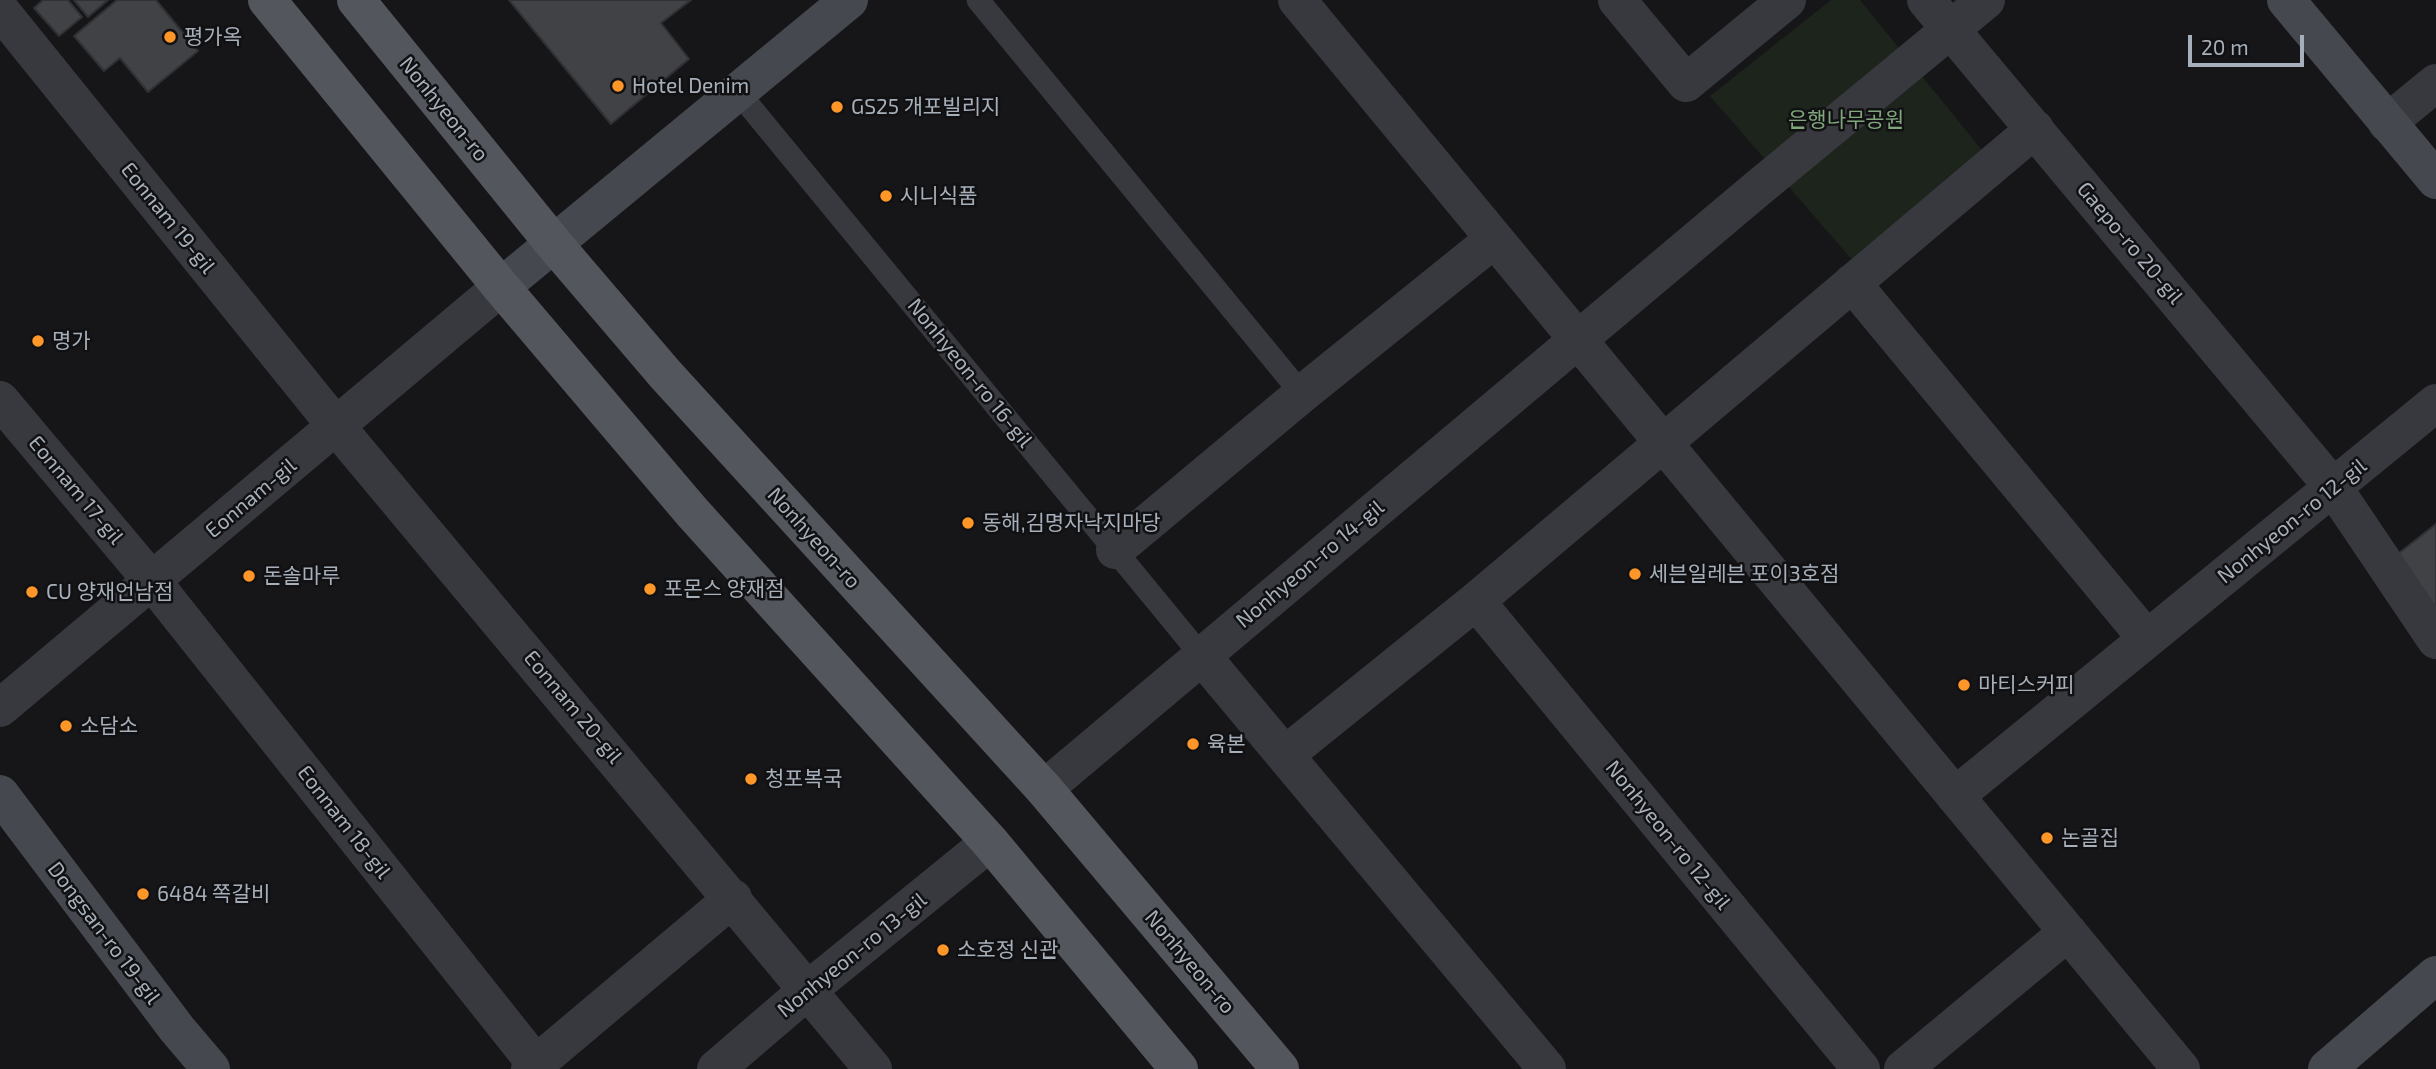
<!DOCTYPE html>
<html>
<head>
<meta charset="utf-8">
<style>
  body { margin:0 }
  #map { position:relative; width:2436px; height:1069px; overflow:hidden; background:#161618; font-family:"Exo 2",sans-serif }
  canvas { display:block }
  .scale { position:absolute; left:2188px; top:35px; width:116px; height:32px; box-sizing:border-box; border:4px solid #a7b0ba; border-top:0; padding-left:9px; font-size:21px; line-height:24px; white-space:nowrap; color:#a7b0ba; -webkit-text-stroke:5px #111113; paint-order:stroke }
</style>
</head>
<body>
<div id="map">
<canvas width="2436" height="1069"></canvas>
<div class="scale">20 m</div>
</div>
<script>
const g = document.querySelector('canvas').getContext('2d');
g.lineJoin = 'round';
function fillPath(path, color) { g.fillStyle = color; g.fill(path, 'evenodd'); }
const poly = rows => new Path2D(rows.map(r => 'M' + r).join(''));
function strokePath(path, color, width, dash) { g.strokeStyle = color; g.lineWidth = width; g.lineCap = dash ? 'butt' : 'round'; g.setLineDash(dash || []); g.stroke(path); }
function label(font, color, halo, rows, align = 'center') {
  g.font = font + ' "Exo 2","Noto Sans KR",sans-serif'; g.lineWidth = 5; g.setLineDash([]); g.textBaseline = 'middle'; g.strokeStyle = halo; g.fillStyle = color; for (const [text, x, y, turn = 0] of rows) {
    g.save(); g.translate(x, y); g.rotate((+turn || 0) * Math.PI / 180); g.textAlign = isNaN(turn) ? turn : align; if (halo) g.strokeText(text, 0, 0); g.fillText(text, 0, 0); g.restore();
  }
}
fillPath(poly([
  [1831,0,1860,0,1986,155,1854,262,1710,96]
]), '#1c241c');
const building = poly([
  [43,0,68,0,82,17,59,36,34,8,43,0],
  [74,0,108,0,88,17,74,0],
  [117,0,156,0,198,51,148,92,120,58,104,71,74,36,117,0],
  [509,0,691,0,661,23,689,59,611,124,509,0],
  [2436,524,2436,627,2385,564,2436,524]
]);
fillPath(building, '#404246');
strokePath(building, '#303135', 2);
strokePath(poly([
  [978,0,1302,394],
  [738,92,1201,655]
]), '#37393e', 23);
strokePath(poly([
  [1297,0,2181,1069],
  [1617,0,1686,83,1787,0],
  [1926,0,2333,487,2436,640],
  [0,10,336,426,873,1069],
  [2387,123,2436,83],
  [1852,283,2147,639],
  [0,400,152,581,536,1064],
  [1115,550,1302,394,1493,240],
  [1476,601,1861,1069],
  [1201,655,1547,1069],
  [0,708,501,287],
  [1285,755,1476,601,2035,129],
  [1044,789,1757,189,1986,0],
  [1955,796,2436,403],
  [530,1069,733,898],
  [716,1069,808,990,990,842],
  [1903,1069,2068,932]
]), '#37393e', 38);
strokePath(poly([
  [2286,0,2436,180],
  [501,287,849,0],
  [0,794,177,1029,211,1069],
  [2327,1069,2436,975]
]), '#45484e', 38);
strokePath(poly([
  [267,0,501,287,692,512,990,842,1179,1069],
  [356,0,554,244,665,374,1044,789,1280,1069]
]), '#53565d', 38);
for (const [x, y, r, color] of [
  [170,37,7,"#ff9628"],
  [618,86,7,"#ff9628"],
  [837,107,7,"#ff9628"],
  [886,196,7,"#ff9628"],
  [38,341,7,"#ff9628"],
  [968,523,7,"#ff9628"],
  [1635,574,7,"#ff9628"],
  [249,576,7,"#ff9628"],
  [650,589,7,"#ff9628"],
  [32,592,7,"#ff9628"],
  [1964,685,7,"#ff9628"],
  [66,726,7,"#ff9628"],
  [1193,744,7,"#ff9628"],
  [751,779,7,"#ff9628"],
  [2047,838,7,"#ff9628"],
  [143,894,7,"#ff9628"],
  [943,950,7,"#ff9628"]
]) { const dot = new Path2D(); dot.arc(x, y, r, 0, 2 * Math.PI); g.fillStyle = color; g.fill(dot); strokePath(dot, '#111113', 2.5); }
label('21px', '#a7b0ba', '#111113', [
  ["평가옥",184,37],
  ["Hotel Denim",632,86],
  ["GS25 개포빌리지",851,107],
  ["시니식품",900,196],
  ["명가",52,341],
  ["동해,김명자낙지마당",982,523],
  ["세븐일레븐 포이3호점",1649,574],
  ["돈솔마루",263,576],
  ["포몬스 양재점",664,589],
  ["CU 양재언남점",46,592],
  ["마티스커피",1978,685],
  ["소담소",80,726],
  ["육본",1207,744],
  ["청포복국",765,779],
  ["논골집",2061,838],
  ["6484 쪽갈비",157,894],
  ["소호정 신관",957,950]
], 'left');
label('21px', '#a7b0ba', '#111113', [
  ["Nonhyeon-ro",444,109,51],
  ["Eonnam 19-gil",168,218,51],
  ["Gaepo-ro 20-gil",2130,243,50],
  ["Nonhyeon-ro 16-gil",970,373,51],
  ["Eonnam 17-gil",76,490,50],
  ["Eonnam-gil",251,498,-40],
  ["Nonhyeon-ro 12-gil",2292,521,-39],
  ["Nonhyeon-ro",814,538,48],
  ["Nonhyeon-ro 14-gil",1310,564,-40],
  ["Eonnam 20-gil",573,707,50],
  ["Eonnam 18-gil",344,822,52],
  ["Nonhyeon-ro 12-gil",1668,835,51],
  ["Dongsan-ro 19-gil",104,933,53],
  ["Nonhyeon-ro 13-gil",852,955,-39],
  ["Nonhyeon-ro",1190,962,50]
]);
label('21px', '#80a67c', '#111113', [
  ["은행나무공원",1846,120]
]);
</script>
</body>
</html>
